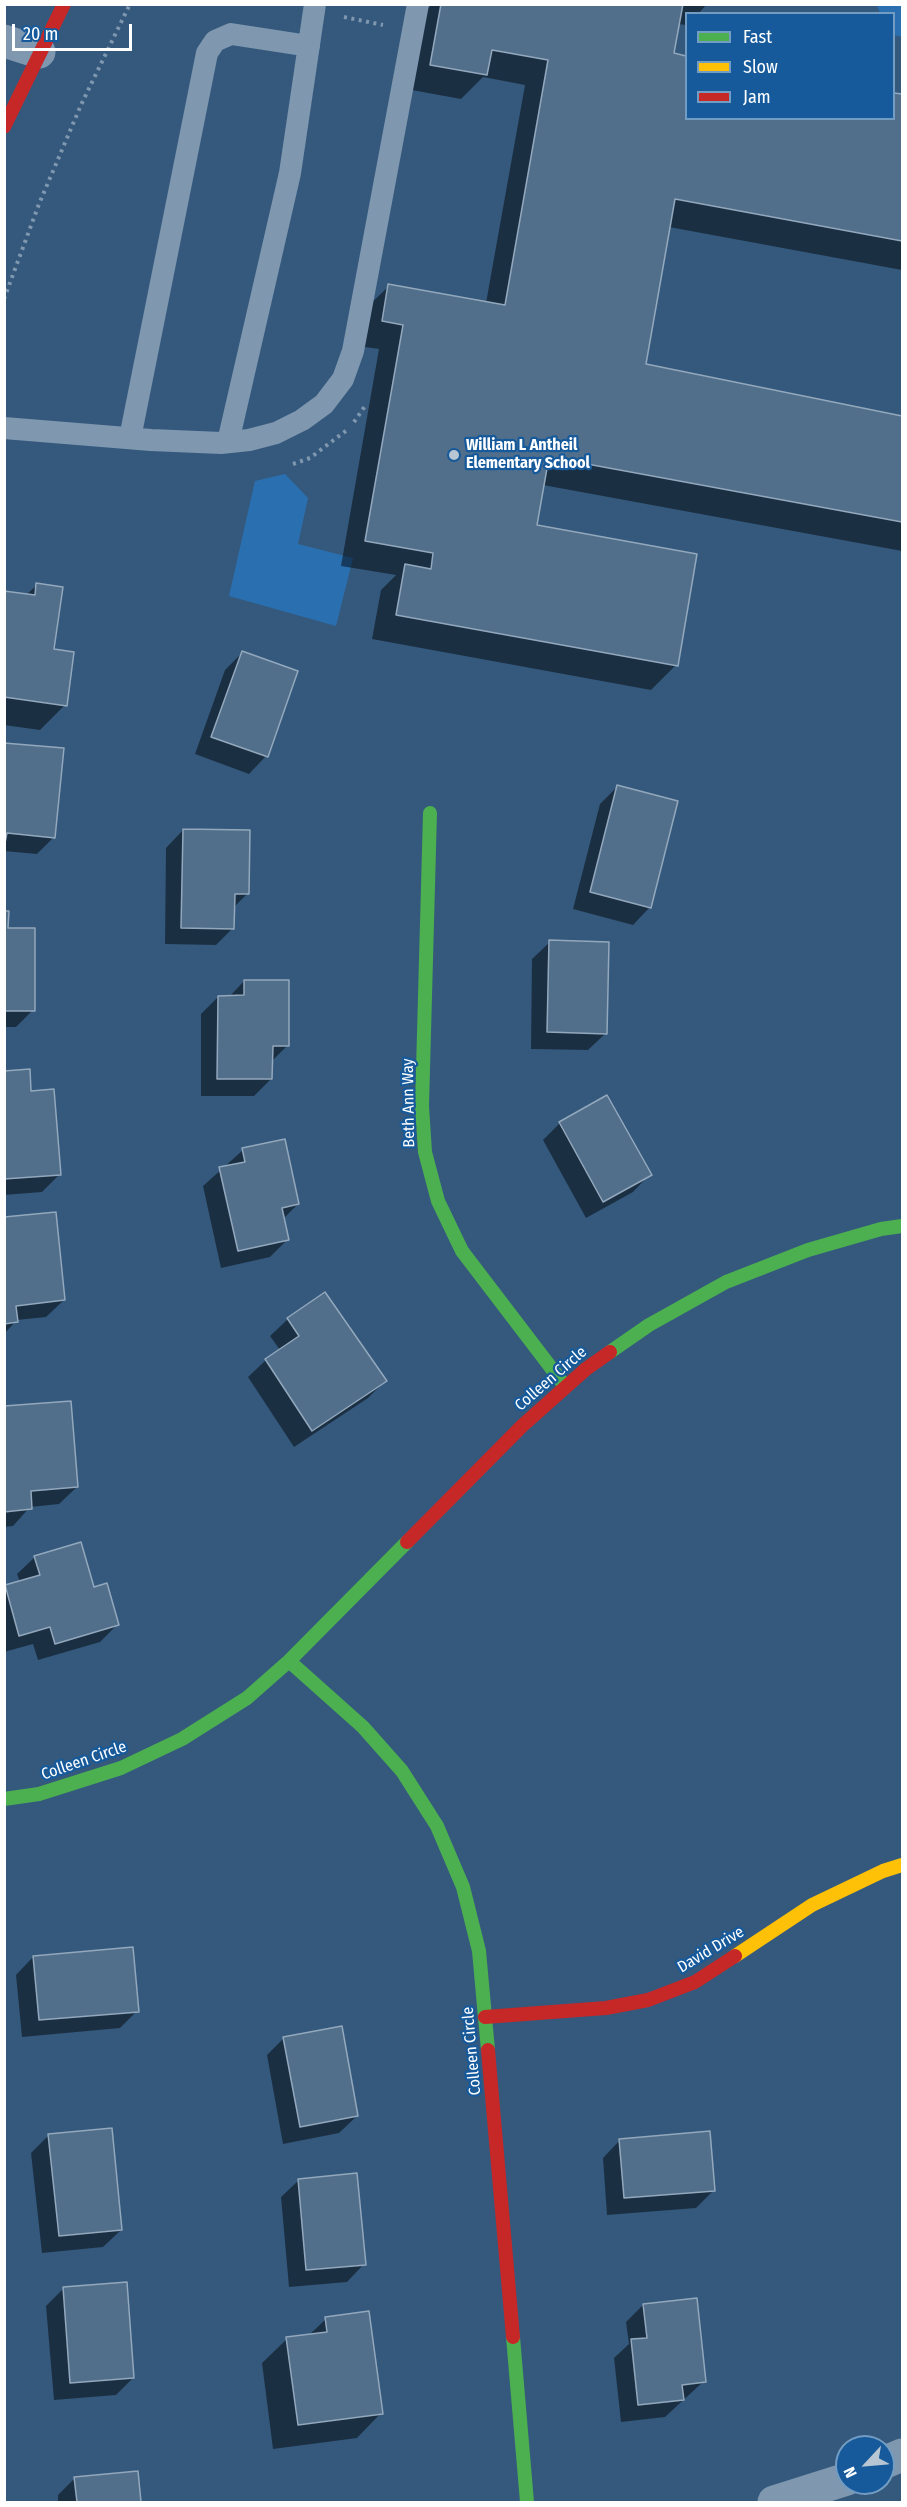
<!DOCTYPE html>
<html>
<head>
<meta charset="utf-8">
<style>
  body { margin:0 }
  #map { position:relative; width:907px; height:2507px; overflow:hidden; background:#34597d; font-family:"Fira Sans Condensed",sans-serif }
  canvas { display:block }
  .frame { position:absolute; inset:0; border:6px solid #fff; pointer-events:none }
  .legend { position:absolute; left:685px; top:12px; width:210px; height:108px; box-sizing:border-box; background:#165a9b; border:2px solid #739cc3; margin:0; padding:8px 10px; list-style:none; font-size:18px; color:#fff }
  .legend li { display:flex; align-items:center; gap:12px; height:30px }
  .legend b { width:30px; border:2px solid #739cc3 }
  .north { position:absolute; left:835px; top:2435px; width:60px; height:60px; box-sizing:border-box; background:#165a9b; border:2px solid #739cc3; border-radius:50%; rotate:244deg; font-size:16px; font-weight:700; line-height:24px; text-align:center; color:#fff }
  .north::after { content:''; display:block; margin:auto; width:21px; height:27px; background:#b8c5d2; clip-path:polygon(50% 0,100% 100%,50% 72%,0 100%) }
  .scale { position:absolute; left:12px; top:24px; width:120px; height:27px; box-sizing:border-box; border:3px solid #fff; border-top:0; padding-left:8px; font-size:18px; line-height:21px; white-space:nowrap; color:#fff; -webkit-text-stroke:4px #165a9b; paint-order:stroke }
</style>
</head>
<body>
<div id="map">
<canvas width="907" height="2507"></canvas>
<div class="frame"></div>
<ul class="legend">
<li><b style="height:8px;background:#4caf50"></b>Fast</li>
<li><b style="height:8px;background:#ffc107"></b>Slow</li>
<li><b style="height:8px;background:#c62828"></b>Jam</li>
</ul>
<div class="north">N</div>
<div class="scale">20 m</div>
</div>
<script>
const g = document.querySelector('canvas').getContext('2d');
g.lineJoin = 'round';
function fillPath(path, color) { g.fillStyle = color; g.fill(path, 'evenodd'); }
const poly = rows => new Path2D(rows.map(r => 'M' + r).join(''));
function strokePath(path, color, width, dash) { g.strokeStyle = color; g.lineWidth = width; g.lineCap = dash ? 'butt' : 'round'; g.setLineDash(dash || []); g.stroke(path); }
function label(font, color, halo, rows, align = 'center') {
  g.font = font + ' "Fira Sans Condensed",sans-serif'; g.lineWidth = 4.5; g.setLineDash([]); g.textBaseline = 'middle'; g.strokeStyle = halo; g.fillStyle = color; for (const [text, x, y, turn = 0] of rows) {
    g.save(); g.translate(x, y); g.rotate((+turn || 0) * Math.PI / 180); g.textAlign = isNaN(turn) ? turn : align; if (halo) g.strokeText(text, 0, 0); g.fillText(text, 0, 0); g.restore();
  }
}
fillPath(poly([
  [877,5,902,5,902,37,894,35,894,14,880,13],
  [285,474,308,498,298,544,353,558,336,626,229,596,255,481]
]), '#2a70b1');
fillPath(poly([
  [432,4,707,4,698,14,686,14,686,25,678,24,673,55,686,57,686,118,894,118,894,94,902,96,902,270,669,227,644,365,902,418,902,551,543,485,535,526,676,665,651,690,372,639,381,590,396,575,341,566,379,349,358,346,364,310,389,286,486,303,525,85,483,77,461,99,406,89,420,17],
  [37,585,65,705,40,730,4,725,4,592,26,595],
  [242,653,296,672,266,756,249,774,195,754,225,670],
  [4,744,54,837,37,854,4,851],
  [617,787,650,907,633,925,573,909,600,804],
  [183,830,248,893,233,908,233,928,216,945,165,944,166,848],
  [4,913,6,930,33,1010,16,1027,4,1027],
  [550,942,606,1033,588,1050,531,1049,532,959],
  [244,981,287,1046,271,1062,271,1079,254,1096,201,1096,201,1014,218,997,229,997],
  [4,1073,29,1093,59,1175,42,1192,4,1195],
  [560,1123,650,1174,633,1192,586,1218,543,1140],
  [243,1150,298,1204,283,1219,288,1239,270,1257,221,1268,203,1186],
  [4,1219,64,1300,46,1317,17,1320,4,1334],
  [288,1319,385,1381,368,1398,294,1447,248,1377,266,1360,280,1350,270,1336],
  [4,1407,77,1487,59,1504,30,1507,13,1526,4,1527],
  [35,1557,93,1589,117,1625,100,1642,38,1660,33,1644,4,1652,4,1587,20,1582,17,1574],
  [33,1957,137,2011,120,2028,22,2037,16,1975],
  [284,2038,357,2116,339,2133,283,2144,267,2055],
  [48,2136,121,2230,103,2247,42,2253,31,2153],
  [620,2140,713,2191,696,2208,607,2215,603,2158],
  [299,2180,364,2264,347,2282,289,2287,281,2197],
  [63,2289,133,2378,116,2395,54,2400,46,2306],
  [643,2305,704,2381,665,2417,621,2422,614,2358,629,2344,626,2322],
  [326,2319,381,2413,357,2438,273,2449,262,2363,287,2339,308,2336],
  [137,2473,140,2502,58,2502,58,2495,75,2478]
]), '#0007');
const building = poly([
  [441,4,683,4,674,53,686,56,686,118,894,118,894,93,902,94,902,241,675,199,646,364,902,416,902,522,549,457,537,525,697,554,678,666,396,615,405,564,431,569,433,553,365,541,403,325,382,321,388,284,505,305,548,60,492,50,487,75,430,65,441,4],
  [36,583,63,587,54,649,74,652,67,706,4,697,4,591,35,595,36,583],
  [242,651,298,671,268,757,211,737,242,651],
  [4,743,64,748,55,838,7,833,4,848,4,743],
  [617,785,678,801,651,908,590,892,617,785],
  [183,829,250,830,249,894,235,894,234,929,181,928,183,829],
  [4,911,9,911,8,928,35,928,35,1011,4,1011,4,911],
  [549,940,609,942,607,1034,547,1032,549,940],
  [244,980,289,980,289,1046,273,1046,272,1079,217,1079,218,996,244,995,244,980],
  [30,1069,31,1091,54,1089,61,1175,4,1179,4,1071,30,1069],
  [607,1095,652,1175,603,1202,559,1122,607,1095],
  [285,1139,299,1204,282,1208,289,1240,238,1251,219,1167,245,1162,242,1148,285,1139],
  [56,1212,65,1300,16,1306,18,1322,4,1324,4,1217,56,1212],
  [325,1292,387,1381,312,1431,265,1359,299,1336,287,1318,325,1292],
  [71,1401,78,1487,31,1491,32,1509,4,1512,4,1406,71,1401],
  [81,1542,94,1587,107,1583,119,1625,55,1644,50,1627,19,1636,5,1585,40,1575,34,1556,81,1542],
  [133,1947,139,2012,39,2020,33,1956,133,1947],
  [342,2026,358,2116,300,2127,283,2037,342,2026],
  [112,2128,122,2230,59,2236,48,2134,112,2128],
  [710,2131,715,2191,624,2198,619,2139,710,2131],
  [357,2173,366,2265,306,2270,298,2179,357,2173],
  [127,2282,134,2378,70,2383,63,2287,127,2282],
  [697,2298,706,2382,682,2385,684,2400,638,2405,631,2339,647,2338,643,2304,697,2298],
  [369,2311,383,2414,298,2425,286,2337,327,2332,325,2317,369,2311],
  [138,2471,141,2502,77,2502,74,2477,138,2471]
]);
fillPath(building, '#516f8b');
strokePath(building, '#93a8bc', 1.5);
strokePath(poly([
  [344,17,383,25],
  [4,299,39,204,81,105,130,4],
  [354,422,365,406],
  [293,464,310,458,347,430]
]), '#7f97af', 4, [3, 4.5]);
strokePath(poly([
  [4,428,151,440,221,443,249,440,276,433,302,420,324,404,343,379,353,351,418,4],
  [130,438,207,53,215,41,231,34,309,46],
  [228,442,290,173,315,4]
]), '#7f97af', 22);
strokePath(poly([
  [4,41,39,52],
  [883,2463,902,2455],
  [774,2502,847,2479]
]), '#7f97af', 33);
strokePath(poly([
  [430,813,422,1106,425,1152,438,1201,462,1251,565,1386],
  [610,1352,649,1325,726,1282,808,1250,881,1229,902,1226],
  [289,1661,363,1727,402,1771,437,1826,463,1887,479,1951,488,2050],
  [4,1799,39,1794,121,1768,182,1739,247,1698,289,1661,407,1542],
  [513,2337,527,2502]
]), '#4caf50', 14);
strokePath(poly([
  [735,1956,812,1905,883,1871,902,1865]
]), '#ffc107', 14);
strokePath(poly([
  [4,127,64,4],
  [407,1542,522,1426,586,1369,610,1352],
  [485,2017,606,2008,648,2000,695,1982,735,1956],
  [488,2050,513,2337]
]), '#c62828', 14);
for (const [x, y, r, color] of [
  [454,455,6,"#b8c5d2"]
]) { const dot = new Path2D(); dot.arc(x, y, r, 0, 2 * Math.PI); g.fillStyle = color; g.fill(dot); strokePath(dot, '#165a9b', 2); }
label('bold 16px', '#fff', '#165a9b', [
  ["William L Antheil",466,446],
  ["Elementary School",466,464]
], 'left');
label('16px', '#fff', '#165a9b', [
  ["Beth Ann Way",409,1103,-91],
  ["Colleen Circle",551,1379,-41],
  ["Colleen Circle",84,1761,-19],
  ["David Drive",711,1950,-31],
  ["Colleen Circle",472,2051,-95]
]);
</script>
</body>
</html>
